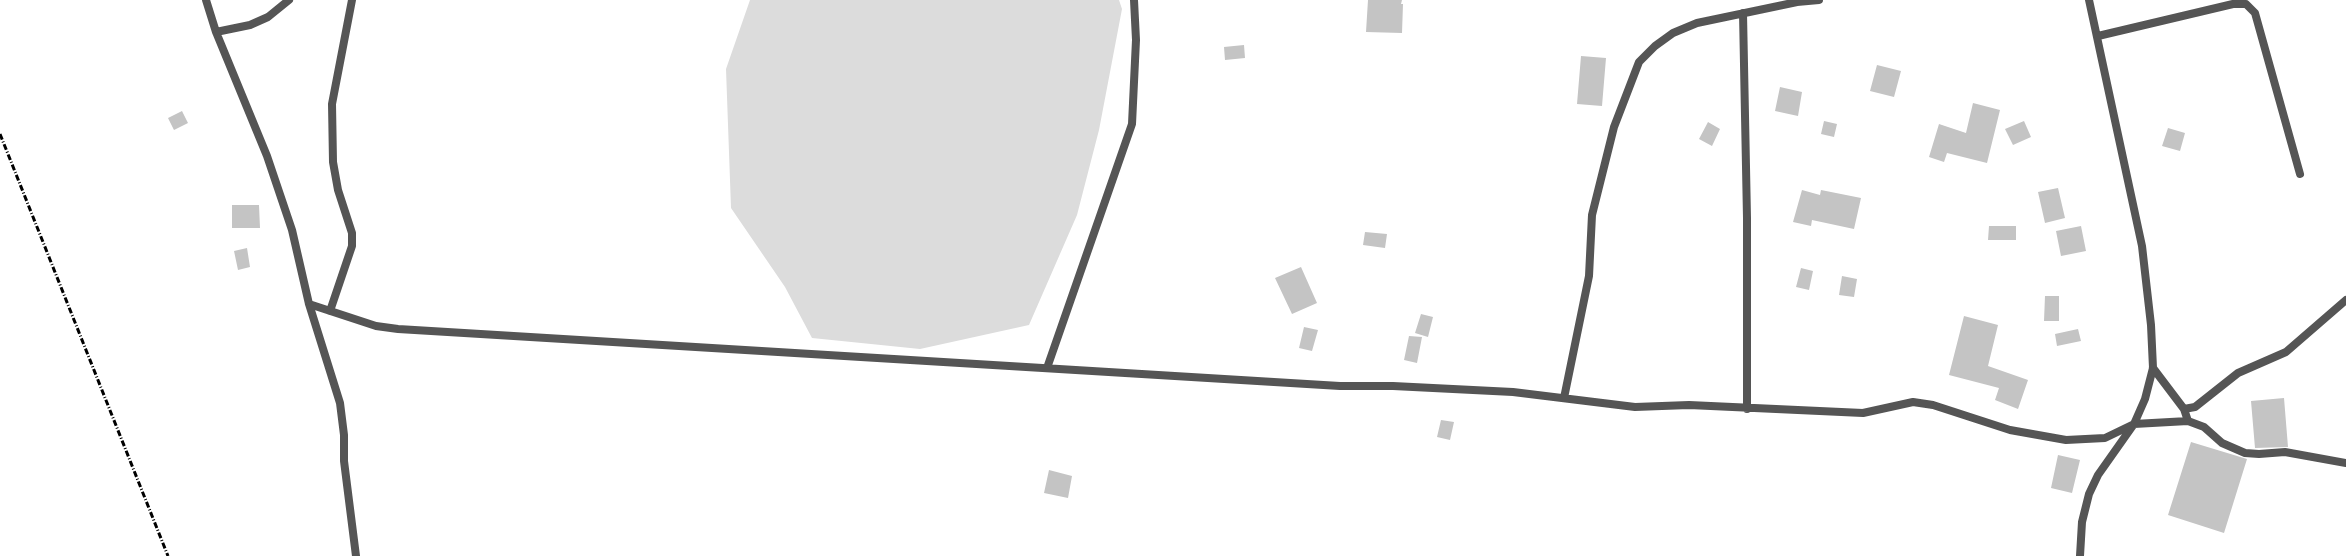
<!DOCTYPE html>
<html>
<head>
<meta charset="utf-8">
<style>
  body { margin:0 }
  canvas { display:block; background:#fff }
</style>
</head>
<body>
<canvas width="2346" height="556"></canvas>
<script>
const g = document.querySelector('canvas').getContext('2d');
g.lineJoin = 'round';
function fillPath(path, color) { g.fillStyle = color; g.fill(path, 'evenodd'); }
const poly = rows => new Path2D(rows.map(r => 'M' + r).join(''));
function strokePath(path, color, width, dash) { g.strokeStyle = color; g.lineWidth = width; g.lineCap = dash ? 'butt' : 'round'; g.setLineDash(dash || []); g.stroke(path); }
fillPath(poly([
  [750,0,1119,0,1122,9,1099,130,1077,215,1029,325,920,349,812,338,785,287,731,208,726,69]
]), '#dcdcdc');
fillPath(poly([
  [1368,0,1402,0,1401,4,1403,4,1402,33,1366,32],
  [1244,45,1245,58,1225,60,1224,47],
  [1581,56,1606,58,1602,106,1577,104],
  [1877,65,1901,71,1894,97,1870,91],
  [1780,87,1802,92,1798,116,1775,111],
  [1973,103,2000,110,1987,163,1947,153,1944,162,1929,157,1939,124,1966,133],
  [182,111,188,123,174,130,168,118],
  [1824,121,1837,124,1834,137,1821,134],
  [2024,121,2031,137,2013,145,2005,129],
  [1708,122,1720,129,1712,146,1699,139],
  [2168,128,2185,133,2180,151,2162,146],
  [2058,188,2065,218,2045,223,2038,192],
  [1802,190,1820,195,1821,190,1861,198,1854,229,1812,220,1811,226,1793,222],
  [232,205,259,205,260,228,232,228],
  [1989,226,2016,226,2016,240,1988,240],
  [2081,226,2086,251,2061,256,2056,231],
  [1365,232,1387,234,1385,248,1363,245],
  [247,248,250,267,238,270,234,251],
  [1301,267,1317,303,1292,314,1275,278],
  [1801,268,1813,271,1809,290,1796,287],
  [1842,276,1857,279,1854,297,1839,295],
  [2045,296,2059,296,2059,321,2044,321],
  [1421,314,1433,317,1428,337,1415,333],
  [1964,316,1998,325,1988,366,2028,380,2018,409,1995,400,1999,388,1949,375],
  [1304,327,1318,330,1312,351,1299,348],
  [2078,329,2081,341,2057,346,2055,334],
  [1409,336,1422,337,1417,363,1404,360],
  [2284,398,2288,447,2255,448,2251,401],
  [1441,420,1454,422,1450,440,1437,437],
  [2191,442,2247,459,2224,533,2168,515],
  [2058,455,2080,460,2072,493,2051,488],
  [1049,470,1072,476,1068,498,1044,493]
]), '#c4c4c4');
strokePath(poly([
  [206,0,216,32,267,156,292,230,309,304,340,403,344,435,344,461,356,556],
  [1743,13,1747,218,1747,409],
  [216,32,250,25,268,17,289,0],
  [2098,36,2233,4,2246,4,2255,13,2300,174],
  [309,304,376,326,398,329,1340,386,1393,386,1513,392,1635,407,1689,405,1863,413,1913,402,1933,405,2010,430,2066,440,2105,438,2134,424,2188,421,2204,427,2222,443,2245,453,2259,454,2285,452,2346,463],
  [330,311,352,246,352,233,338,190,333,162,332,104,352,0],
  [1047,368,1132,124,1136,40,1134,0],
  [2153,368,2184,409,2188,421],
  [1564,398,1589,276,1592,215,1614,127,1639,62,1655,46,1673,33,1697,23,1797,2,1819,0],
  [2184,409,2195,407,2238,373,2286,352,2346,300],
  [2080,556,2082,522,2089,494,2098,475,2134,424,2145,399,2153,368,2151,325,2142,246,2089,0]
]), '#555', 8);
strokePath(poly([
  [0,134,168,556]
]), '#000', 3, [6, 2, 1, 2]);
</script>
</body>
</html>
